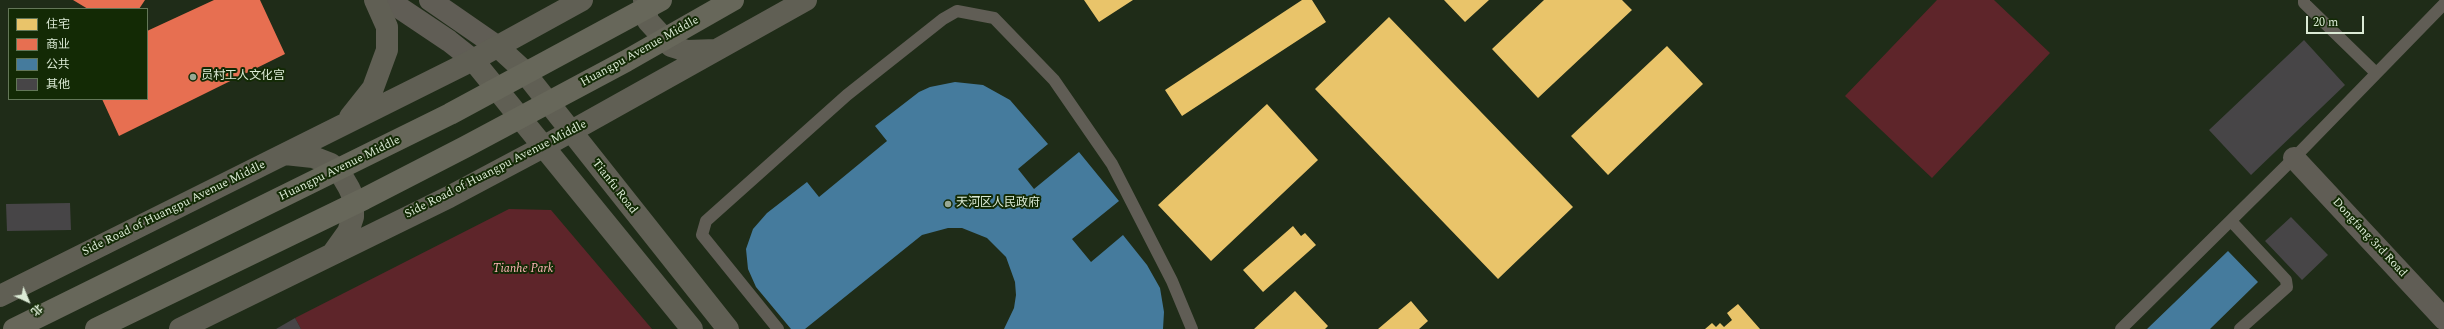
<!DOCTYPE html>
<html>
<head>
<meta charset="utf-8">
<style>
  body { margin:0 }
  #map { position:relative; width:2444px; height:329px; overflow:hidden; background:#1f2c18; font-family:Spectral,"Noto Sans SC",serif }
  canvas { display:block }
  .legend { position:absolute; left:8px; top:8px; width:140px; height:92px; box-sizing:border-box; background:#132a05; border:1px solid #637758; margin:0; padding:5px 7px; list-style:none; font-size:12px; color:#dbead5 }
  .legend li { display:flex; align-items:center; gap:8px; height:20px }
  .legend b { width:20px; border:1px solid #637758 }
  .north { position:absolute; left:8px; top:281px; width:40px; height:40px; -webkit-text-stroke:3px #132a05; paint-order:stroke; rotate:136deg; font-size:11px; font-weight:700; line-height:16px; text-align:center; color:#dbead5 }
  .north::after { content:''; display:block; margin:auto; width:14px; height:18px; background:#dbead5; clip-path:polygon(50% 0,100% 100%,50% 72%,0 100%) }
  .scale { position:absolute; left:2306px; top:16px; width:58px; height:18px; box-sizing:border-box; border:2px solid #dbead5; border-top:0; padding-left:5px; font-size:12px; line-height:14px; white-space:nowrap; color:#dbead5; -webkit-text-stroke:3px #132a05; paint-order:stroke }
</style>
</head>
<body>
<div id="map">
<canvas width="2444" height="329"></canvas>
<ul class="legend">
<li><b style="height:11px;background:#e9c46a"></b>住宅</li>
<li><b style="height:11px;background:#e76f51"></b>商业</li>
<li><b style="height:11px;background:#457b9d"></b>公共</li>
<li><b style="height:11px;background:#474547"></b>其他</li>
</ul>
<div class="north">北</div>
<div class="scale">20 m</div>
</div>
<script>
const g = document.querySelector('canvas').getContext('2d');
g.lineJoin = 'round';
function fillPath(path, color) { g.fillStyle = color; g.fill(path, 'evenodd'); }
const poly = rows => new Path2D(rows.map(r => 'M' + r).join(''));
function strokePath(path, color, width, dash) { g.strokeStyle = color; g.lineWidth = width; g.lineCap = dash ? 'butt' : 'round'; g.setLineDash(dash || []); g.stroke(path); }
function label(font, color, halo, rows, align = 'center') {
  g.font = font + ' Spectral,"Noto Sans SC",serif'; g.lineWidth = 4; g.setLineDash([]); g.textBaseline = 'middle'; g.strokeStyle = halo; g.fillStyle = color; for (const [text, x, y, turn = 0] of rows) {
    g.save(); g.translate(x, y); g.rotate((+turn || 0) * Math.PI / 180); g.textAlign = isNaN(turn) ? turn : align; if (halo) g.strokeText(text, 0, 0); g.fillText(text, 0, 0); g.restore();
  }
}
fillPath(poly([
  [1937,0,1994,0,2050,53,1932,178,1845,96],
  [509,209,551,210,652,329,301,329,295,318]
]), '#5e252a');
fillPath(poly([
  [1084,0,1133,0,1099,22],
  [1302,0,1312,0,1326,22,1182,116,1165,90],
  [1444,0,1489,0,1465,22],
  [1544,0,1622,0,1632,10,1538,98,1492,49],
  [1389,17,1573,207,1498,279,1315,89],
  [1667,46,1703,84,1608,175,1571,136],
  [1267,104,1318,160,1211,261,1158,205],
  [1293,226,1301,236,1305,233,1316,245,1263,292,1243,270],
  [1295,291,1328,326,1325,329,1254,329],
  [1411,301,1428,321,1419,329,1378,329],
  [1738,304,1760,329,1705,329,1712,323,1716,327,1720,323,1724,327,1732,320,1727,313]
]), '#e9c46a');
fillPath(poly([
  [73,0,145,0,139,9,88,9],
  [214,0,260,0,285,54,119,136,102,99,147,99,147,31]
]), '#e76f51');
fillPath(poly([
  [955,82,983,85,1010,100,1048,144,1018,169,1034,189,1079,152,1119,201,1072,239,1091,262,1123,235,1147,265,1160,288,1164,312,1163,329,1004,329,1014,308,1016,295,1015,282,1006,257,987,238,962,228,948,228,922,235,805,329,791,329,756,287,748,269,746,249,753,229,767,213,807,182,819,197,887,141,875,126,919,92,930,87],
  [2228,251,2258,282,2210,329,2147,329]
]), '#457b9d');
fillPath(poly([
  [2304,40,2345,85,2251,175,2209,130],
  [70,203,71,230,7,231,6,204],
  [2291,217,2328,255,2302,280,2265,241],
  [295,318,301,329,276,329]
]), '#474547');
strokePath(poly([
  [2304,0,2304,3,2376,73],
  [2231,221,2286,280,2287,287,2240,329],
  [778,329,702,235,706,221,847,95,943,19,957,11,994,18,1054,80,1112,164,1172,281,1192,329],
  [2121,329,2294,158,2444,4]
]), '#605d55', 12);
strokePath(poly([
  [388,0,449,41,473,60],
  [430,0,498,47],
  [2294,158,2444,319]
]), '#605d55', 22);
strokePath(poly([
  [644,0,648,21,671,46,687,51,716,50],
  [498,47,521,68,728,329],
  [473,60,692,329],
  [350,117,373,88,387,50,387,27,375,0],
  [285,154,313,157,331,164,342,176,349,188,353,197,353,217,348,232,333,253],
  [0,296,473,60,582,0],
  [180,329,449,197,543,147,806,0]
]), '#605f54', 22);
strokePath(poly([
  [14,329,450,114,661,0],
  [96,329,364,199,465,147,626,61,733,0]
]), '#67675a', 22);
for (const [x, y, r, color] of [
  [193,77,4,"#99a893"],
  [948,204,4,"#99a893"]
]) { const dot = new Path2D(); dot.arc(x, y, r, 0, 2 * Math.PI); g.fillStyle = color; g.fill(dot); strokePath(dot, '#132a05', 1.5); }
label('12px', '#dbead5', '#132a05', [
  ["Huangpu Avenue Middle",640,52,-29],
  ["Huangpu Avenue Middle",340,169,-26],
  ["Side Road of Huangpu Avenue Middle",496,170,-27],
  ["Tianfu Road",614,187,52],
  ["Side Road of Huangpu Avenue Middle",174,209,-26],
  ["Dongfang 3rd Road",2369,238,47]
]);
label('12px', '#dbead5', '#132a05', [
  ["员村工人文化宫",201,77],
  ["天河区人民政府",956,204]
], 'left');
label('italic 12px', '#ffb3b7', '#132a05', [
  ["Tianhe Park",523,270]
]);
</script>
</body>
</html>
